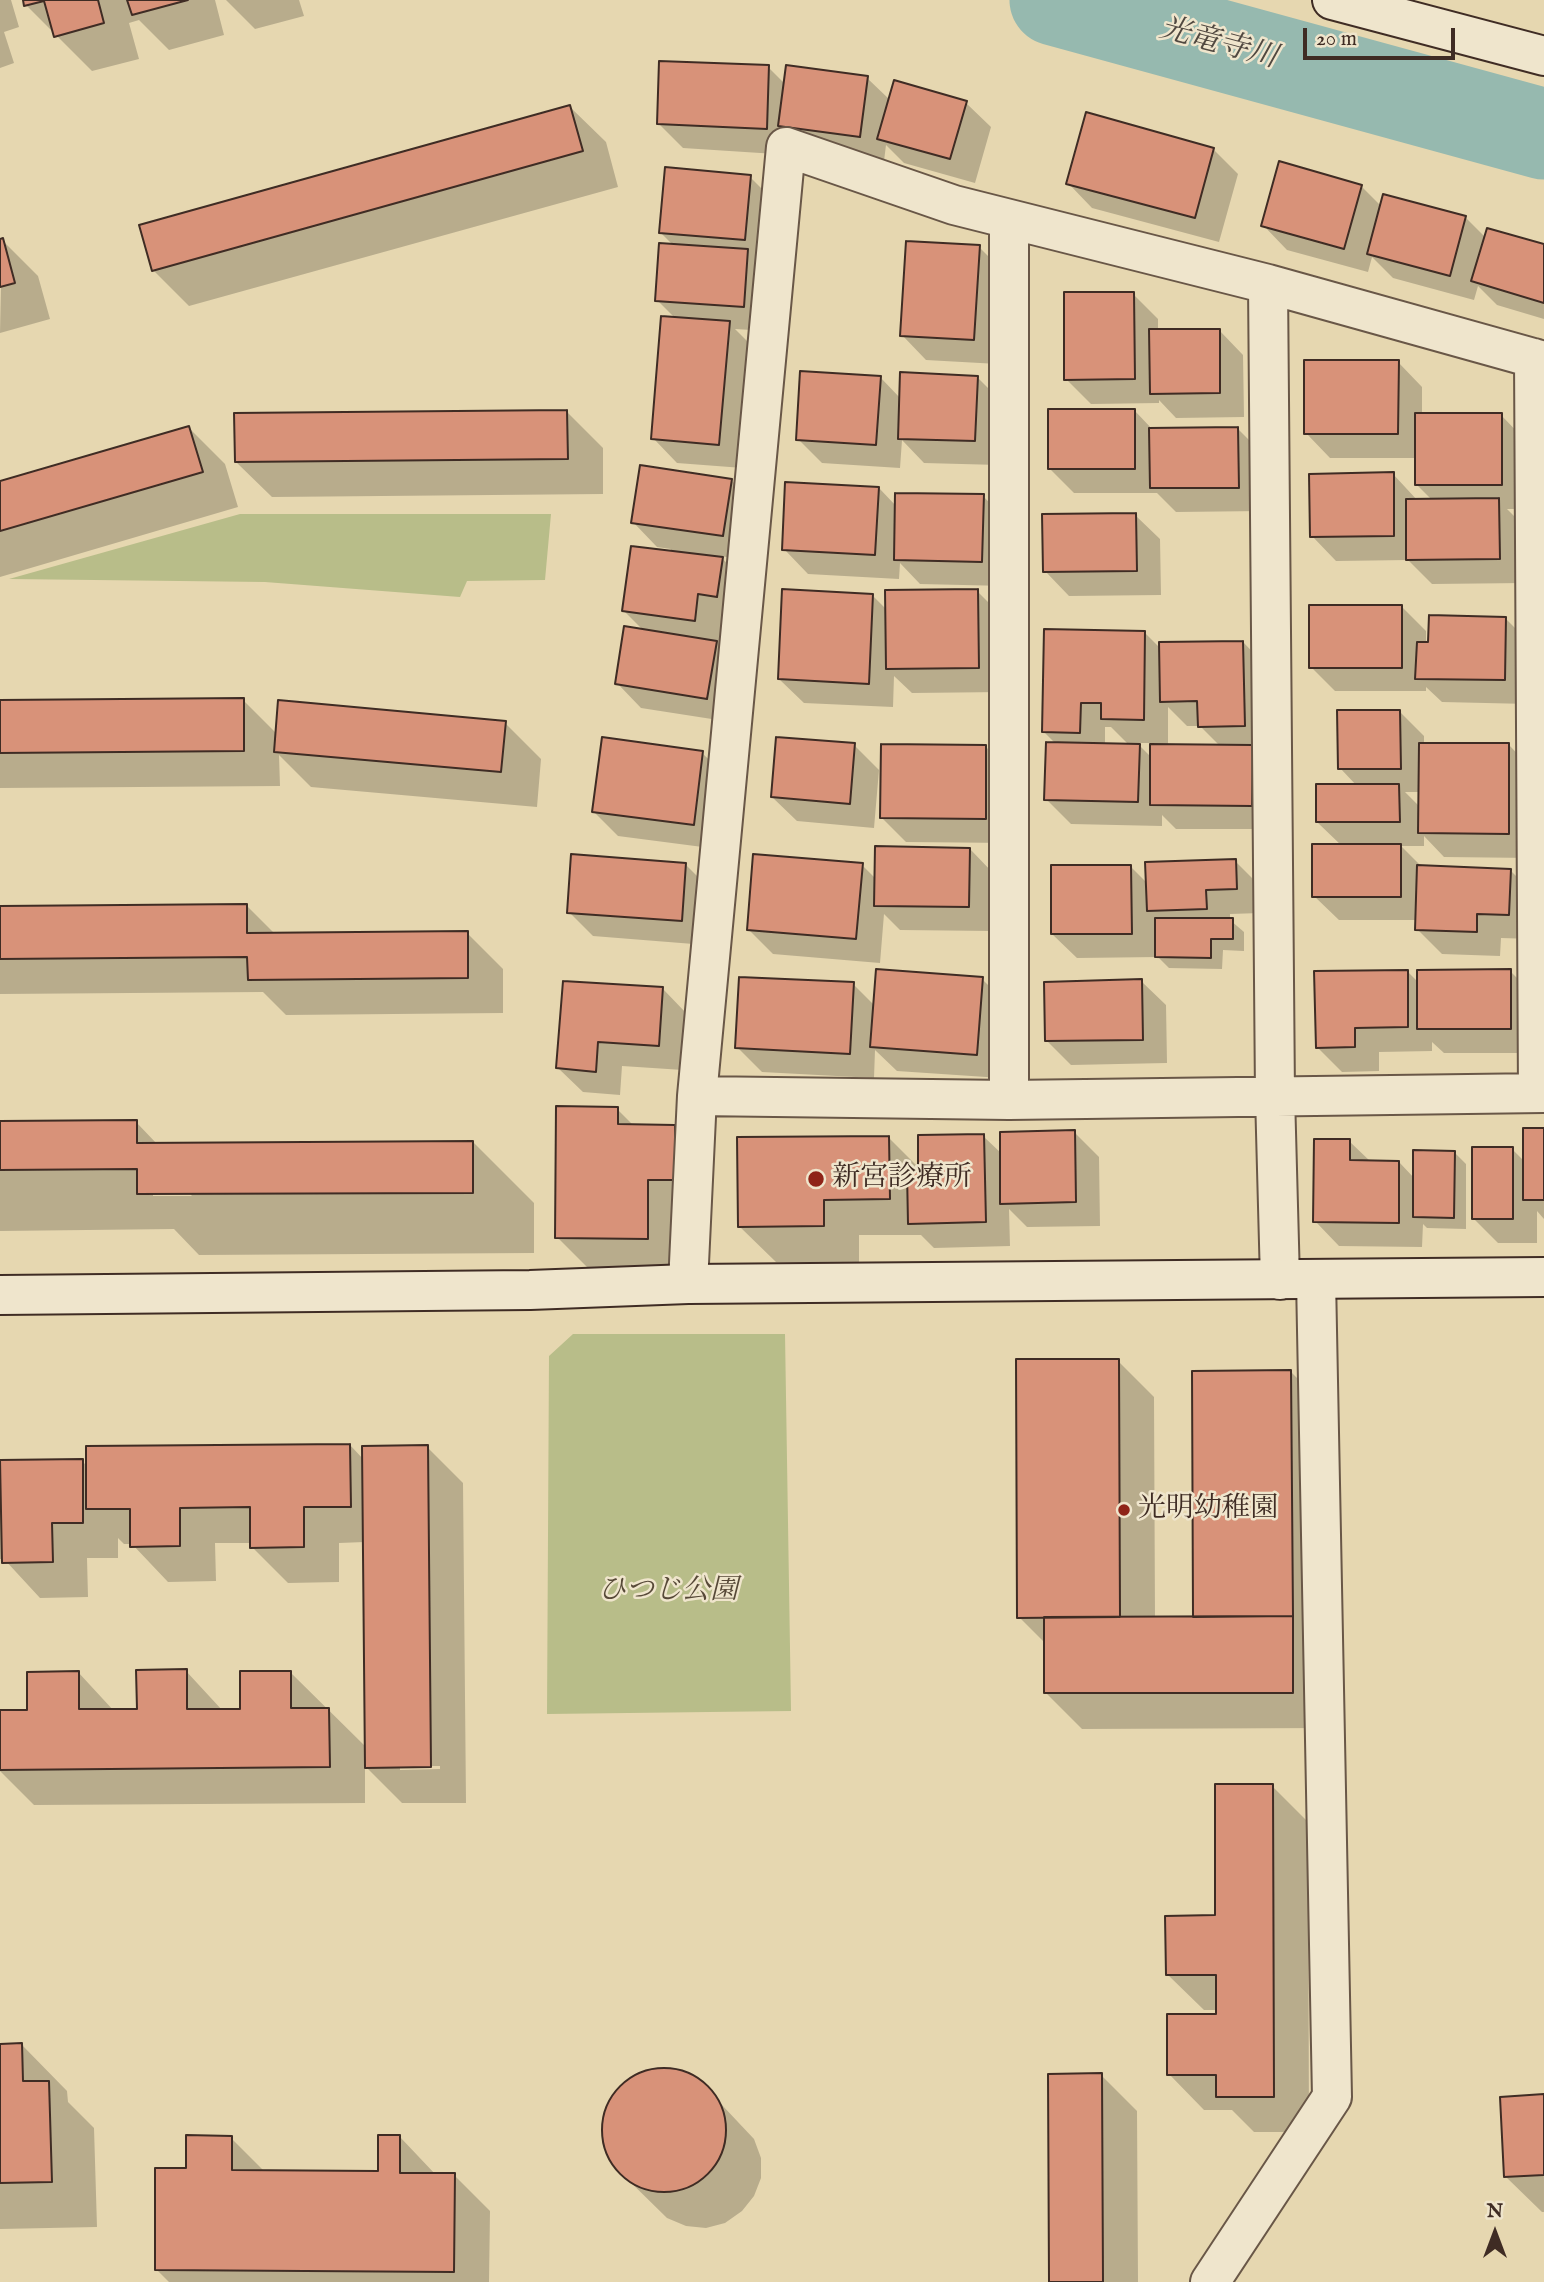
<!DOCTYPE html>
<html>
<head>
<meta charset="utf-8">
<style>
  body { margin:0 }
  #map { position:relative; width:1544px; height:2282px; overflow:hidden; background:#e6d7b0; font-family:"IM FELL English",serif }
  canvas { display:block }
  .north { position:absolute; left:1460px; top:2198px; width:70px; height:70px; -webkit-text-stroke:5px #efe5cc; paint-order:stroke; rotate:0deg; font-size:19px; font-weight:700; line-height:28px; text-align:center; color:#3f2c24 }
  .north::after { content:''; display:block; margin:auto; width:24px; height:32px; background:#3f2c24; clip-path:polygon(50% 0,100% 100%,50% 72%,0 100%) }
  .scale { position:absolute; left:1303px; top:28px; width:152px; height:32px; box-sizing:border-box; border:4px solid #3f2c24; border-top:0; padding-left:9px; font-size:21px; line-height:24px; white-space:nowrap; color:#3f2c24; -webkit-text-stroke:5px #efe5cc; paint-order:stroke }
</style>
</head>
<body>
<div id="map">
<canvas width="1544" height="2282"></canvas>
<div class="north">N</div>
<div class="scale">20 m</div>
</div>
<script>
const g = document.querySelector('canvas').getContext('2d');
g.lineJoin = 'round';
function fillPath(path, color) { g.fillStyle = color; g.fill(path, 'evenodd'); }
const poly = rows => new Path2D(rows.map(r => 'M' + r).join(''));
function strokePath(path, color, width, dash) { g.strokeStyle = color; g.lineWidth = width; g.lineCap = dash ? 'butt' : 'round'; g.setLineDash(dash || []); g.stroke(path); }
function label(font, color, halo, rows, align = 'center') {
  g.font = font + ' "IM FELL English","Noto Serif JP",serif'; g.lineWidth = 5; g.setLineDash([]); g.textBaseline = 'middle'; g.strokeStyle = halo; g.fillStyle = color; for (const [text, x, y, turn = 0] of rows) {
    g.save(); g.translate(x, y); g.rotate((+turn || 0) * Math.PI / 180); g.textAlign = isNaN(turn) ? turn : align; if (halo) g.strokeText(text, 0, 0); g.fillText(text, 0, 0); g.restore();
  }
}
fillPath(poly([
  [240,514,551,514,545,580,467,581,460,597,265,582,9,579],
  [573,1334,785,1334,791,1711,547,1714,549,1356]
]), '#b8bd89');
fillPath(poly([
  [0,0,11,0,19,27,4,32,14,63,0,68],
  [25,0,215,0,224,35,169,50,139,20,129,23,139,59,92,71,26,5],
  [226,0,299,0,304,16,255,29],
  [768,67,785,84,867,78,890,100,966,103,991,127,975,183,904,163,886,145,884,161,683,148,658,123],
  [570,107,606,142,618,187,189,306,153,270],
  [1213,149,1238,174,1219,242,1092,208,1068,183],
  [750,177,775,202,768,331,735,329,753,347,743,468,677,463,653,438,676,319,657,300,674,246,660,232],
  [1361,186,1381,206,1465,217,1486,238,1544,246,1544,319,1497,305,1478,286,1474,300,1393,278,1372,257,1368,272,1287,250,1263,225],
  [2,240,38,276,50,319,0,333],
  [979,247,1003,271,998,364,926,360,902,335],
  [1133,294,1158,319,1158,330,1219,330,1243,355,1244,417,1176,418,1159,400,1159,403,1091,404,1066,379],
  [1398,362,1422,387,1422,415,1501,415,1525,440,1525,509,1507,509,1523,525,1524,583,1432,584,1408,560,1336,561,1312,536,1393,474,1418,501,1433,501,1416,484,1416,458,1330,458,1306,433],
  [880,377,901,399,977,377,1002,402,999,465,924,463,902,440,900,468,822,463,798,439],
  [1135,411,1153,430,1238,429,1262,453,1263,511,1176,512,1157,493,1074,493,1049,468],
  [567,412,603,448,603,494,272,497,236,462],
  [189,428,225,464,238,507,0,577,0,483],
  [732,481,756,505,747,560,720,556,746,583,741,621,722,618,719,645,741,667,731,722,641,708,617,683,644,631,624,611,671,549,657,547,633,522],
  [879,488,897,507,983,496,1007,521,1006,586,920,584,900,563,899,579,808,574,784,549],
  [1135,515,1160,539,1161,595,1069,596,1045,571],
  [977,591,1002,616,1003,692,912,693,894,676,893,707,804,703,779,679,872,595,887,610],
  [1401,606,1426,631,1426,644,1506,619,1530,643,1529,704,1442,702,1426,687,1426,691,1335,691,1311,667],
  [1144,632,1161,649,1243,642,1267,667,1276,829,1176,829,1162,815,1162,826,1071,824,1046,799,1056,744,1044,732],
  [1168,707,1187,726,1200,726,1221,747,1168,746],
  [1105,727,1111,727,1130,746,1105,745],
  [1137,743,1152,743,1152,758],
  [243,700,277,734,505,723,541,759,537,807,311,787,279,755,280,786,0,788,0,702],
  [1399,711,1424,736,1424,744,1509,745,1533,770,1532,858,1444,857,1424,836,1424,846,1401,846,1422,867,1511,871,1535,895,1533,939,1501,938,1500,956,1442,954,1417,929,1417,920,1339,920,1314,896,1342,846,1317,822,1357,786,1340,768],
  [1405,792,1420,792,1420,807],
  [854,745,879,770,874,828,797,821,772,797],
  [986,747,1010,771,1010,843,906,842,882,818],
  [702,753,727,777,718,849,618,836,594,812],
  [970,849,994,874,993,931,900,930,884,914,880,963,773,954,749,930,862,865,876,879],
  [1235,861,1260,886,1261,913,1230,914,1230,920,1244,932,1244,951,1223,950,1222,969,1169,968,1158,957,1077,958,1052,934,1131,867,1148,884],
  [686,865,710,889,706,945,593,936,569,912],
  [247,906,275,934,467,933,503,969,503,1013,286,1015,263,992,0,994,0,908],
  [1407,971,1419,983,1510,971,1534,995,1534,1053,1444,1053,1432,1042,1432,1051,1379,1052,1379,1071,1342,1072,1317,1047],
  [982,979,1007,1004,1001,1078,897,1071,875,1050,874,1078,762,1072,737,1047,853,984,875,1006],
  [1141,981,1166,1005,1167,1063,1071,1065,1047,1041],
  [663,989,687,1014,683,1070,622,1066,620,1095,583,1092,558,1068],
  [617,1109,634,1126,675,1126,710,1162,683,1274,593,1273,557,1237],
  [136,1122,158,1145,473,1142,534,1203,534,1253,199,1255,174,1229,0,1231,0,1123],
  [188,1192,192,1196,153,1196,153,1193],
  [1544,1129,1544,1219,1537,1211,1537,1243,1498,1243,1473,1218,1512,1149,1525,1162],
  [1074,1132,1099,1157,1100,1226,1027,1227,1009,1209,1010,1246,934,1248,921,1235,859,1235,859,1262,776,1262,740,1227,888,1137,920,1169,983,1136,1002,1154],
  [1349,1141,1371,1162,1399,1162,1415,1179,1454,1152,1466,1164,1466,1229,1427,1228,1423,1224,1422,1247,1339,1246,1315,1221],
  [1118,1361,1154,1397,1155,1619,1195,1619,1291,1372,1327,1408,1328,1728,1082,1729,1046,1693,1046,1644,1019,1617],
  [350,1445,364,1460,427,1447,463,1483,466,1803,402,1803,365,1766,365,1803,34,1805,0,1771,0,1712,28,1712,78,1672,114,1711,138,1711,186,1671,222,1710,242,1710,290,1672,366,1747,365,1542,339,1543,339,1582,288,1583,252,1547,252,1543,215,1543,216,1581,168,1582,132,1544,124,1544,118,1538,118,1558,87,1558,88,1597,40,1598,4,1559,0,1559,0,1462,82,1461,88,1467],
  [400,1766,440,1766,440,1769,400,1770],
  [1272,1786,1308,1822,1309,2132,1254,2132,1232,2110,1204,2110,1169,2074,1218,2016,1218,2010,1204,2010,1168,1975,1217,1916],
  [22,2045,67,2091,68,2102,94,2128,97,2227,0,2229,0,2046],
  [650,2071,670,2071,689,2075,705,2087,754,2139,761,2158,761,2178,754,2196,742,2211,725,2223,706,2228,686,2226,667,2218,615,2167,606,2149,603,2129,607,2110,617,2093,632,2079],
  [1101,2075,1137,2111,1138,2282,1050,2282],
  [1544,2096,1544,2212,1542,2212,1506,2177],
  [400,2137,436,2175,454,2175,490,2211,489,2282,169,2282,156,2269,188,2170,231,2138,265,2172,380,2172]
]), '#0003');
strokePath(poly([
  [1055,0,1544,134]
]), '#96b9af', 91);
const building = poly([
  [23,0,98,0,104,23,54,37,44,1,24,6,23,0],
  [127,0,188,0,132,15,127,0],
  [659,61,769,65,767,129,657,124,659,61],
  [786,65,868,76,860,137,778,126,786,65],
  [894,80,967,101,950,159,877,139,894,80],
  [570,105,583,151,152,271,139,225,570,105],
  [1086,112,1214,148,1195,218,1066,184,1086,112],
  [1279,161,1362,185,1344,249,1261,226,1279,161],
  [665,167,751,175,745,240,659,233,665,167],
  [1383,194,1466,216,1450,276,1367,254,1383,194],
  [1487,228,1544,244,1544,303,1471,281,1487,228],
  [3,238,15,283,0,287,0,239,3,238],
  [906,241,980,245,974,340,900,336,906,241],
  [659,243,748,249,744,307,655,301,659,243],
  [1064,292,1134,292,1135,379,1064,380,1064,292],
  [661,316,730,321,719,445,651,439,661,316],
  [1149,329,1220,329,1220,393,1150,394,1149,329],
  [1304,360,1399,360,1398,434,1304,434,1304,360],
  [800,371,881,376,876,445,796,440,800,371],
  [900,372,978,376,975,441,898,439,900,372],
  [1048,409,1135,409,1135,469,1048,469,1048,409],
  [567,410,568,459,235,462,234,413,567,410],
  [1415,413,1502,413,1502,485,1415,485,1415,413],
  [189,426,203,472,0,531,0,481,189,426],
  [1238,427,1239,488,1150,488,1149,428,1238,427],
  [640,465,732,479,723,536,631,523,640,465],
  [1394,472,1394,536,1310,537,1309,474,1394,472],
  [785,482,879,487,875,555,782,550,785,482],
  [895,493,984,494,982,562,894,560,895,493],
  [1499,498,1500,559,1406,560,1406,499,1499,498],
  [1136,513,1137,571,1043,572,1042,514,1136,513],
  [631,546,723,557,717,597,698,594,695,621,622,611,631,546],
  [782,589,873,594,869,684,778,679,782,589],
  [978,589,979,668,886,669,885,590,978,589],
  [1309,605,1402,605,1402,668,1309,668,1309,605],
  [1429,615,1506,617,1505,680,1415,679,1417,642,1428,642,1429,615],
  [624,626,717,641,707,699,615,684,624,626],
  [1044,629,1145,631,1144,720,1101,719,1101,703,1081,703,1080,733,1042,732,1044,629],
  [1243,641,1245,726,1198,727,1197,701,1160,702,1159,642,1243,641],
  [244,698,244,751,0,753,0,700,244,698],
  [278,700,506,721,501,772,274,752,278,700],
  [1337,710,1400,710,1401,769,1338,769,1337,710],
  [602,737,703,751,694,825,592,812,602,737],
  [776,737,855,743,850,804,771,797,776,737],
  [1046,742,1140,744,1138,802,1044,800,1046,742],
  [1419,743,1509,743,1509,834,1418,833,1419,743],
  [881,744,986,745,986,819,880,818,881,744],
  [1150,744,1253,745,1252,806,1150,805,1150,744],
  [1316,784,1399,784,1400,822,1316,822,1316,784],
  [1312,844,1401,844,1401,897,1312,897,1312,844],
  [875,846,970,848,969,907,874,906,875,846],
  [571,854,686,863,682,921,567,913,571,854],
  [753,854,863,863,856,939,747,930,753,854],
  [1236,859,1237,889,1206,890,1207,909,1147,911,1145,862,1236,859],
  [1051,865,1131,865,1132,934,1051,934,1051,865],
  [1417,865,1511,869,1509,915,1477,914,1477,932,1415,930,1417,865],
  [247,904,247,933,468,931,468,978,248,980,247,957,0,959,0,906,247,904],
  [1155,918,1233,918,1233,939,1211,939,1211,958,1155,957,1155,918],
  [876,969,983,977,977,1055,870,1047,876,969],
  [1511,969,1511,1029,1417,1029,1417,970,1511,969],
  [1408,970,1408,1027,1355,1028,1355,1047,1316,1048,1314,971,1408,970],
  [739,977,854,982,850,1054,735,1048,739,977],
  [1142,979,1143,1040,1045,1041,1044,982,1142,979],
  [563,981,663,987,659,1046,598,1042,596,1072,556,1068,563,981],
  [556,1106,618,1107,618,1124,675,1125,675,1180,648,1180,648,1239,555,1238,556,1106],
  [137,1120,137,1143,473,1141,473,1193,137,1194,137,1169,0,1170,0,1121,137,1120],
  [1523,1128,1544,1128,1544,1200,1523,1200,1523,1128],
  [1075,1130,1076,1202,1000,1204,1000,1132,1075,1130],
  [984,1134,986,1222,908,1224,907,1172,918,1172,918,1135,984,1134],
  [889,1136,890,1199,824,1200,824,1226,738,1227,737,1137,889,1136],
  [1314,1139,1350,1139,1350,1160,1399,1161,1399,1223,1313,1222,1314,1139],
  [1472,1147,1513,1147,1513,1219,1472,1219,1472,1147],
  [1413,1150,1455,1151,1454,1218,1413,1217,1413,1150],
  [1016,1359,1119,1359,1120,1617,1017,1618,1016,1359],
  [1291,1370,1293,1616,1193,1617,1192,1371,1291,1370],
  [350,1444,351,1507,304,1507,304,1547,250,1548,250,1507,180,1508,180,1546,130,1547,130,1509,86,1509,86,1446,350,1444],
  [428,1445,431,1767,365,1768,362,1446,428,1445],
  [83,1459,83,1523,52,1523,53,1562,2,1563,0,1460,83,1459],
  [1293,1616,1293,1693,1044,1693,1044,1617,1293,1616],
  [187,1669,187,1709,240,1709,240,1671,291,1671,291,1708,329,1708,330,1767,0,1770,0,1710,27,1710,27,1672,79,1671,79,1709,137,1709,136,1670,187,1669],
  [1215,1784,1273,1784,1274,2097,1216,2097,1216,2075,1167,2075,1167,2014,1216,2014,1216,1975,1166,1975,1165,1916,1215,1915,1215,1784],
  [22,2043,23,2081,49,2081,52,2182,0,2183,0,2044,22,2043],
  '602 2130a62 62 0 1 1 124 0a62 62 0 1 1-124 0Z',
  [1102,2073,1103,2282,1049,2282,1048,2074,1102,2073],
  [1544,2094,1544,2175,1504,2177,1500,2097,1544,2094],
  [186,2135,232,2136,232,2170,378,2171,378,2135,400,2135,400,2173,455,2173,454,2272,155,2270,155,2168,186,2168,186,2135]
]);
fillPath(building, '#d89279');
strokePath(building, '#3f2c24', 2);
const street = poly([
  [1009,219,1009,1100],
  [1268,284,1275,1095,1280,1280],
  [1534,358,1538,1093],
  [697,1096,1009,1100,1544,1093],
  [688,1284,697,1096,786,147,954,205,1268,284,1544,361],
  [1210,2282,1332,2097,1316,1279]
]);
const secondary = poly([
  [1332,0,1544,56],
  [0,1295,530,1290,688,1284,1544,1277]
]);
strokePath(street, '#695747', 42);
strokePath(secondary, '#3f2c24', 42);
strokePath(street, '#efe5cc', 38);
strokePath(secondary, '#efe5cc', 38);
for (const [x, y, r, color] of [
  [816,1179,9,"#8f2418"],
  [1124,1510,7,"#8f2418"]
]) { const dot = new Path2D(); dot.arc(x, y, r, 0, 2 * Math.PI); g.fillStyle = color; g.fill(dot); strokePath(dot, '#efe5cc', 2.5); }
label('28px', '#3f2c24', '#efe5cc', [
  ["新宮診療所",832,1179],
  ["光明幼稚園",1138,1510]
], 'left');
label('italic 28px', '#574938', '#efe5cc', [
  ["ひつじ公園",668,1592]
]);
label('italic 30px', '#504840', '#efe5cc', [
  ["光竜寺川",1218,45,15]
]);
</script>
</body>
</html>
